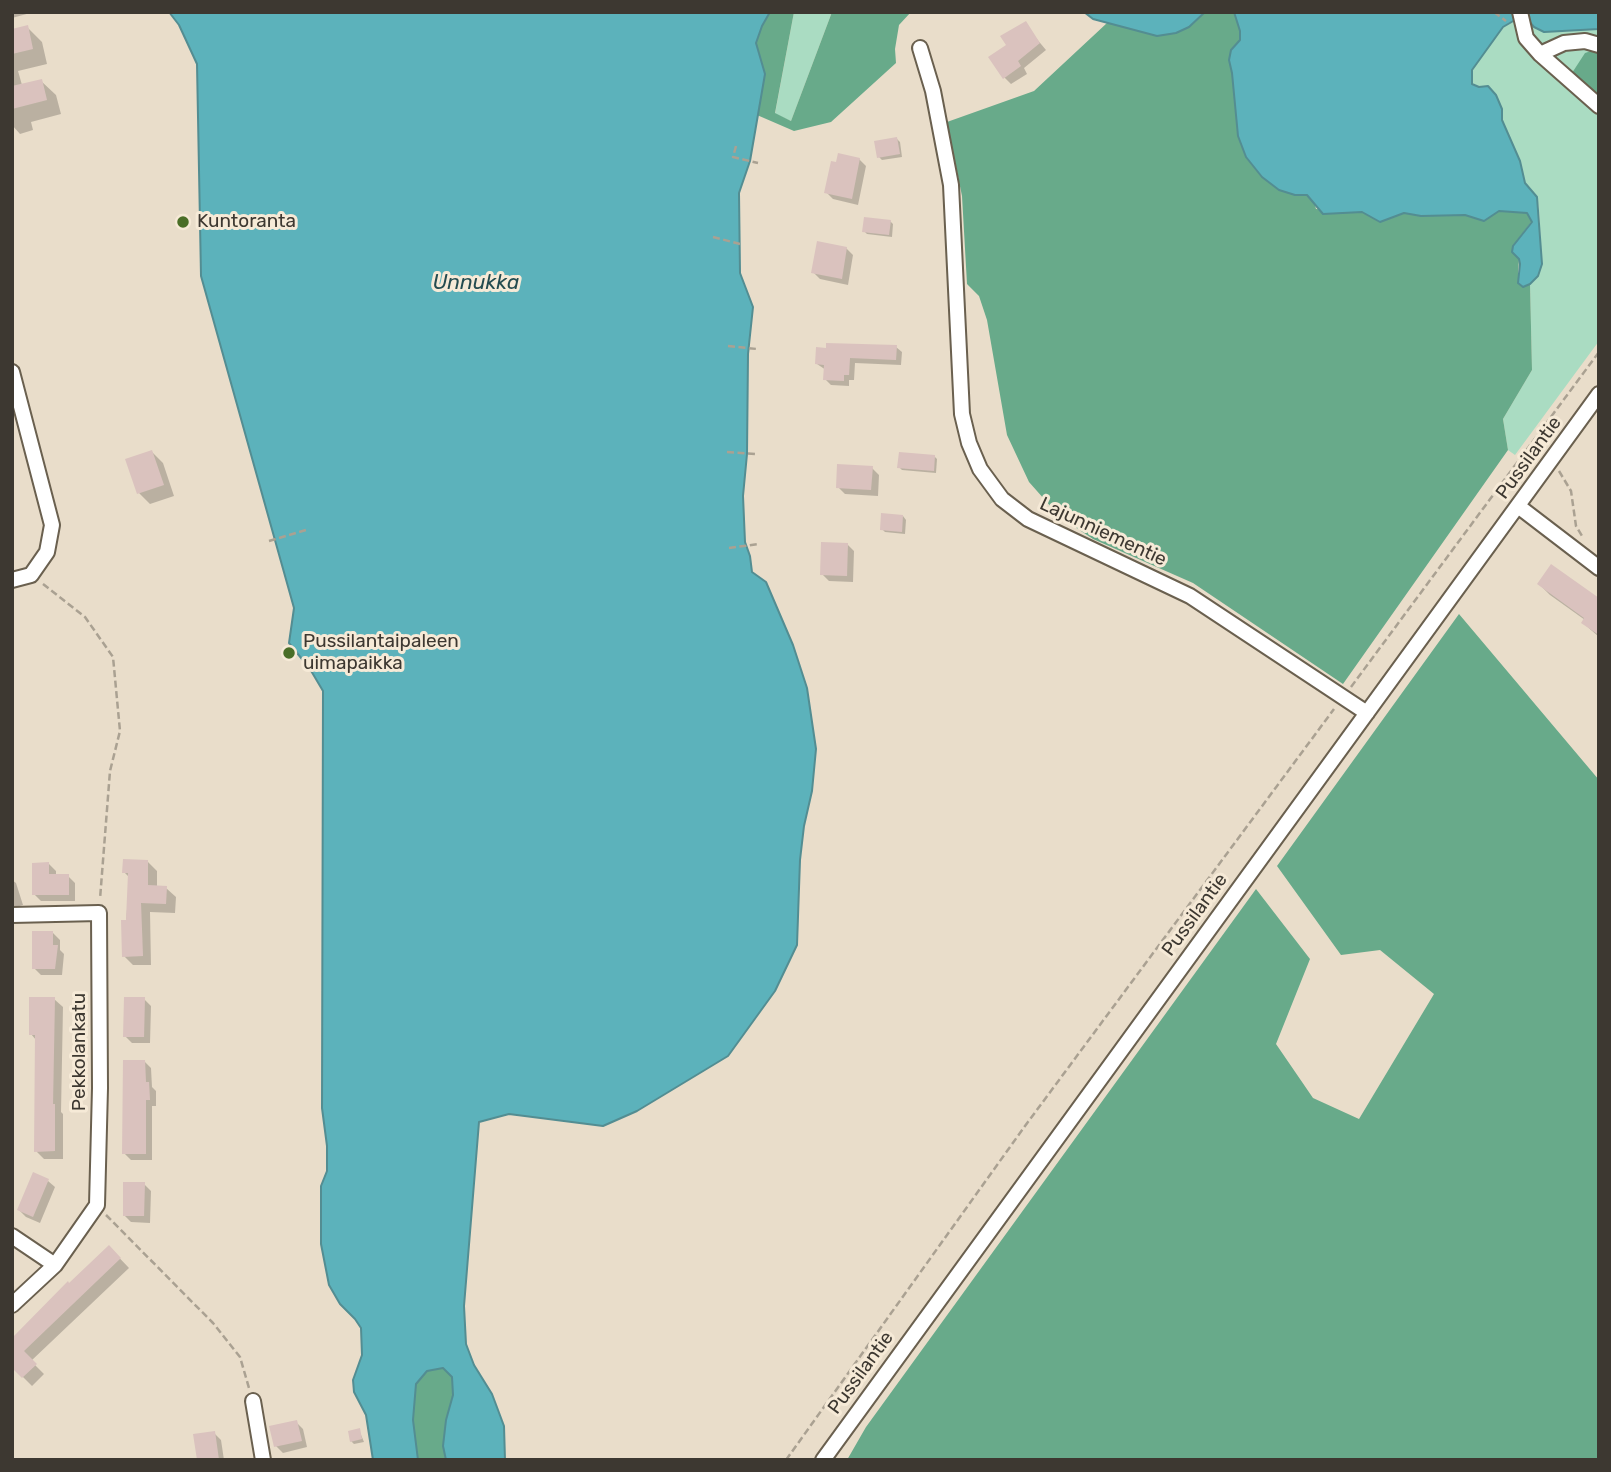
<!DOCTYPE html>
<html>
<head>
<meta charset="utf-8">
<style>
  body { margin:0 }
  #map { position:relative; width:1611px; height:1472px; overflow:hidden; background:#e9ddca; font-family:Rubik,sans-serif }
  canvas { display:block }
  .frame { position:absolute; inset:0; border:14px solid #3d3831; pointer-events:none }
</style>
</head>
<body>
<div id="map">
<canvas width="1611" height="1472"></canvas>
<div class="frame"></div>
</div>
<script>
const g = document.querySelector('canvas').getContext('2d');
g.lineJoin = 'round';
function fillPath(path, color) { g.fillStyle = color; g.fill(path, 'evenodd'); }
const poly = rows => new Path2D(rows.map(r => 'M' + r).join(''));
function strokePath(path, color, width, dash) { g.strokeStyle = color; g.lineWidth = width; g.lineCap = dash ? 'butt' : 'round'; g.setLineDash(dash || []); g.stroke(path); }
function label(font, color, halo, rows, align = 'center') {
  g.font = font + ' Rubik,sans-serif'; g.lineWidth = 6; g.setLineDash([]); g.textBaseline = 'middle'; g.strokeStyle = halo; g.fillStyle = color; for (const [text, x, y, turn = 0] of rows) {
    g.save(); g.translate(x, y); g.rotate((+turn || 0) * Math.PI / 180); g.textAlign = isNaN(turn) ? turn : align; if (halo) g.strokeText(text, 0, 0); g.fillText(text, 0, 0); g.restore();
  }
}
fillPath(poly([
  [794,12,832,12,791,121,775,114],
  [1512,12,1528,12,1528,20,1558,32,1599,29,1599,341,1515,455,1508,450,1503,419,1532,370,1530,284,1538,276,1542,264,1539,210,1537,197,1525,183,1520,161,1509,141,1502,120,1502,109,1472,84,1472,70,1503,27,1514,20]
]), '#aadcc2');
fillPath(poly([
  [770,12,794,12,775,113,791,121,832,12,911,12,899,25,895,49,896,63,831,122,794,131,757,115,765,74,756,43,762,26],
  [1205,12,1234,12,1240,31,1240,40,1231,50,1229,60,1232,73,1238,136,1246,157,1262,177,1295,195,1307,195,1314,201,1316,209,1362,212,1380,222,1404,213,1421,216,1465,215,1484,221,1499,211,1528,213,1532,221,1513,246,1519,259,1518,275,1523,287,1530,284,1532,370,1503,419,1508,450,1343,684,1193,583,1093,539,1060,517,1029,482,1007,435,987,320,979,296,967,284,962,196,947,122,1034,91,1107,23,1157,36,1189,27],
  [1594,50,1599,52,1599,96,1572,73,1585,53],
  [1459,614,1599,780,1599,1460,847,1460,866,1427,1256,889,1310,959,1276,1044,1313,1098,1359,1119,1434,994,1380,950,1341,955,1277,866],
  [443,1368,452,1377,453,1395,446,1420,443,1446,446,1460,418,1460,413,1420,416,1384,427,1371]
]), '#68aa8a');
const water = poly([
  [169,12,770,12,762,26,756,43,765,74,750,161,739,193,740,273,753,307,748,354,747,454,743,496,745,542,750,556,752,572,766,582,793,645,807,688,816,749,812,791,804,826,800,860,797,945,775,991,728,1056,637,1111,603,1126,509,1114,479,1122,464,1306,466,1344,474,1365,492,1394,504,1426,505,1460,446,1460,443,1446,446,1420,453,1395,452,1377,443,1368,427,1371,416,1384,413,1420,418,1460,373,1460,366,1415,354,1392,353,1380,362,1355,361,1328,355,1319,340,1304,329,1285,321,1244,321,1186,327,1171,327,1146,322,1108,323,691,310,669,289,643,294,608,201,276,197,64,179,25,169,12],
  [1084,12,1205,12,1189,27,1176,33,1157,36,1093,19,1084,12],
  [1234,12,1512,12,1515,20,1503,27,1472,70,1472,84,1479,87,1488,86,1496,95,1502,109,1502,120,1520,161,1525,183,1537,197,1542,264,1538,276,1530,284,1523,287,1518,283,1520,264,1519,259,1512,252,1513,246,1532,222,1527,213,1499,211,1484,221,1465,215,1421,216,1404,213,1380,222,1362,212,1323,214,1307,195,1295,195,1279,190,1262,177,1246,157,1238,136,1232,73,1229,60,1231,50,1240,40,1240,31,1234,12],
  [1528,12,1599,12,1599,29,1544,32,1534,27,1528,20,1528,12]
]);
fillPath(water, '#5cb2bb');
strokePath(water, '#538d92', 2);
fillPath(poly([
  [12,12,34,12,12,18],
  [27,27,42,42,47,64,18,71,22,85,41,81,56,95,61,114,31,122,33,130,20,134,12,125,12,31],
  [1031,32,1046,50,1024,68,1027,74,1011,84,1004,77],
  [897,139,900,142,902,157,882,160,879,157],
  [859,159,866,166,858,205,833,199,826,192],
  [890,221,893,224,892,237,867,234,864,231],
  [846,248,853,255,848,285,820,279,813,272],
  [896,347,902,352,901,365,855,363,854,380,849,380,849,386,831,385,825,379,826,370,817,364],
  [152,452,163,463,174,496,150,504,139,493,128,460],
  [934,456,937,459,936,473,902,470,899,467],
  [872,468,879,475,878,496,845,494,838,487],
  [903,516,906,520,905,534,885,532,882,529],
  [847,544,854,551,853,582,829,581,822,574],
  [1539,584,1599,599,1599,637,1583,623,1585,620,1550,595],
  [148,862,157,871,157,887,166,888,176,897,175,913,150,912,151,965,133,965,124,956,129,877,124,872],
  [49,864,56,871,56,876,68,876,75,883,75,901,41,901,34,894],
  [12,880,16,883,23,905,12,908],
  [53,933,60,940,60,950,64,954,62,975,41,975,34,968],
  [54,999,63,1007,61,1112,63,1114,63,1159,44,1159,36,1151,36,1040,31,1034],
  [144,999,151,1006,150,1043,132,1043,125,1036],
  [144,1061,151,1068,152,1087,156,1091,156,1106,152,1106,152,1160,131,1160,124,1153],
  [48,1181,55,1187,40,1223,26,1217,19,1210],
  [144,1184,151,1191,150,1223,131,1222,124,1215],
  [109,1247,129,1268,31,1361,44,1374,32,1386,12,1366,12,1340],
  [296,1422,303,1429,307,1447,283,1453,276,1446],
  [359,1430,364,1442,354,1444,351,1441],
  [214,1433,221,1440,224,1460,199,1460]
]), '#0003');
fillPath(poly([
  [1026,21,1040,43,1018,61,1021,66,1003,79,988,57,1006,45,1000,36],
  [28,25,33,49,12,54,12,29],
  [42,79,47,100,12,109,12,86],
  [897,137,900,154,877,158,874,141],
  [838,153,860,158,852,199,824,193,831,161,836,162],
  [864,217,891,220,889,235,862,232],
  [817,241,847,247,842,279,811,273],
  [826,343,897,345,896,360,850,358,849,375,844,375,844,381,823,380,824,365,815,364,816,347,826,348],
  [152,450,164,485,137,494,125,459],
  [899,452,935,455,934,471,897,468],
  [837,464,873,466,871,490,836,488],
  [881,513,903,515,902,532,880,530],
  [821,542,848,543,847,576,820,575],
  [1551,564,1599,598,1599,635,1581,623,1584,618,1537,584],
  [123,859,148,860,148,885,167,886,166,904,141,903,143,956,122,957,121,920,126,920,128,873,122,873],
  [49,862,49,874,69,874,69,895,32,895,32,863],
  [32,931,53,931,53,945,58,945,55,969,32,969],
  [29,997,55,997,53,1104,55,1104,55,1151,34,1152,35,1035,29,1035],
  [124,997,145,997,144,1037,123,1037],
  [123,1060,145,1060,146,1082,149,1082,150,1100,146,1100,146,1154,122,1154],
  [33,1172,49,1179,33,1217,17,1210],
  [123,1182,145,1182,144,1216,123,1216],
  [109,1245,121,1258,24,1351,37,1364,22,1378,12,1368,12,1338,68,1281,69,1283],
  [297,1420,302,1441,274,1447,269,1426],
  [360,1428,362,1439,350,1442,348,1431],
  [215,1431,219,1460,197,1460,193,1434]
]), '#dac2be');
const minor = poly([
  [1520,12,1526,38,1540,54,1599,106],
  [920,48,933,91,951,185,962,414,969,443,980,469,1002,499,1028,519,1190,596,1367,713],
  [1540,54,1564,43,1585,41,1599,45],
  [12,372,52,525,47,552,31,575,12,580],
  [1518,506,1599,568],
  [12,915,99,913,100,1088,97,1205,55,1265,12,1305],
  [12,1236,55,1265],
  [253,1401,263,1460],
  [823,1460,1599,394]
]);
strokePath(minor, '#6a604f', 18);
strokePath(poly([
  [1494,12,1506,21],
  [736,146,733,157,758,163],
  [713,237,740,244],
  [728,346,757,349],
  [727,452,756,454],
  [1559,471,1571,491,1576,526,1582,536],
  [269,541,306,530],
  [729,548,759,544],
  [43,584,85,617,113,657,120,731,110,771,100,899],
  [306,665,338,663],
  [1351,687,1599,352],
  [106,1215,213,1323,240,1357,249,1388],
  [12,1459,13,1460],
  [786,1460,1025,1126,1334,709]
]), '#aaa192', 2.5, [7, 3.5]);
strokePath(minor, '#fff', 14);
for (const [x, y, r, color] of [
  [183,222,7,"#4a6e27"],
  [289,653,7,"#4a6e27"]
]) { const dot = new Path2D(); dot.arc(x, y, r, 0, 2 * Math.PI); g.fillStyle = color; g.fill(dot); strokePath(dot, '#f6ead7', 2.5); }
label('19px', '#3d3831', '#f6ead7', [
  ["Kuntoranta",197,222],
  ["Pussilantaipaleen",303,642],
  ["uimapaikka",303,664]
], 'left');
label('19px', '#3d3831', '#f6ead7', [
  ["Pussilantie",1529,458,-54],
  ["Lajunniementie",1103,532,25],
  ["Pussilantie",1195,915,-54],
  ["Pekkolankatu",80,1052,-90],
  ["Pussilantie",861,1373,-54]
]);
label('italic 21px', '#244c50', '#f6ead7', [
  ["Unnukka",476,283]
]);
</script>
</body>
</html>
